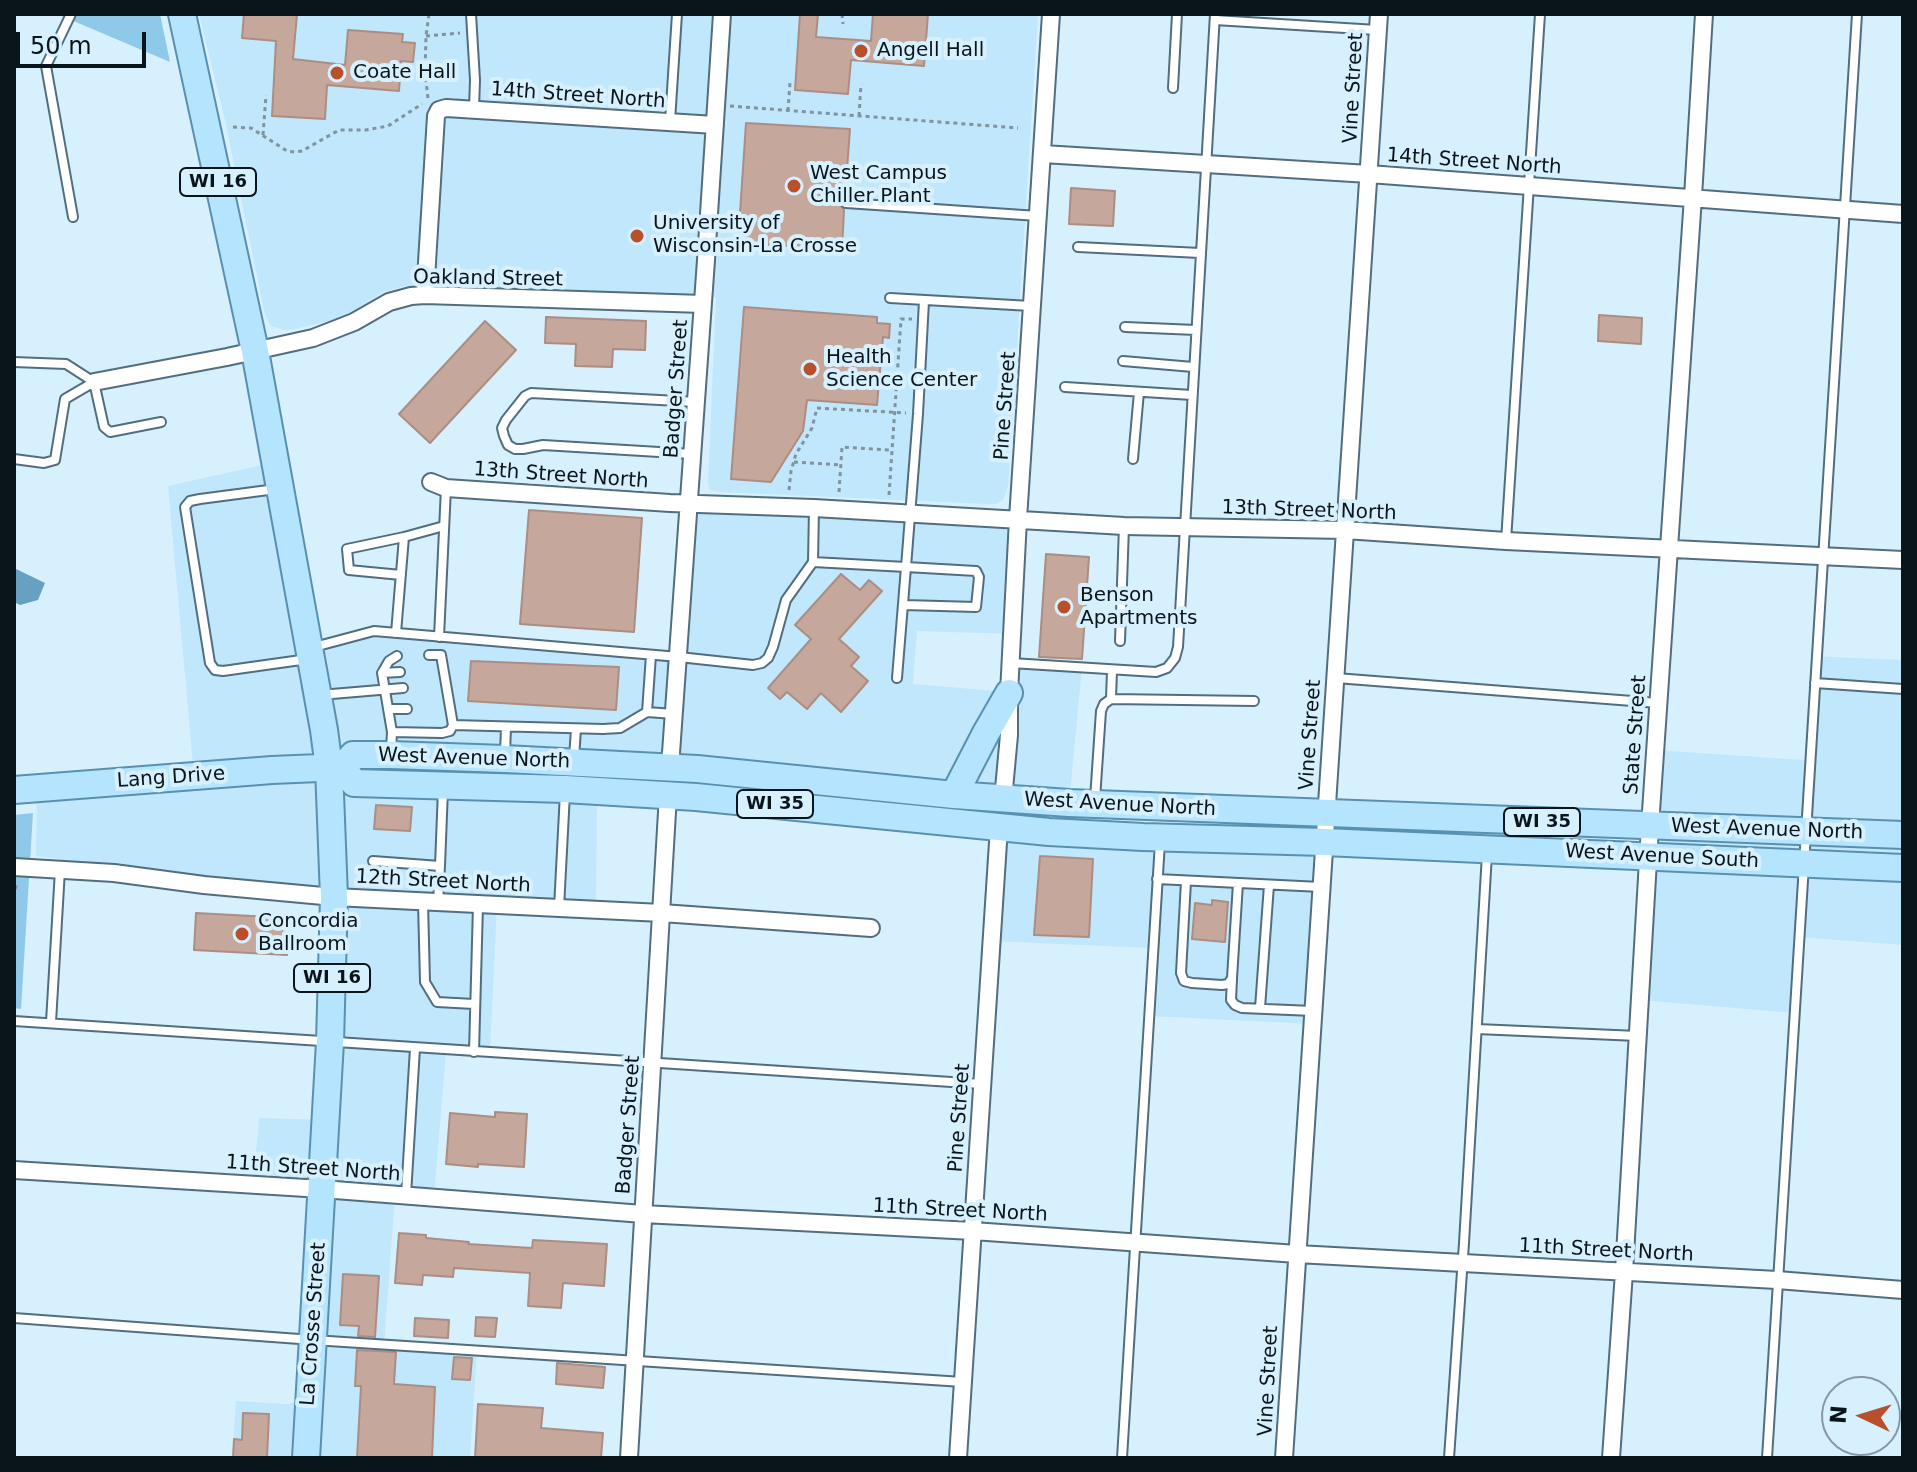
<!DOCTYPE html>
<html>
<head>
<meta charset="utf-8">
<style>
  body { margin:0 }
  #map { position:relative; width:1917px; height:1472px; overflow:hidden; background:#d7f0fe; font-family:"DejaVu Sans",sans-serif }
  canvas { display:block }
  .frame { position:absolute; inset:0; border:16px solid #0a151b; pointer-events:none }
  .north { position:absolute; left:1821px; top:1376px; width:80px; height:80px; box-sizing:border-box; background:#d7f0fe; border:2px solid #8598a3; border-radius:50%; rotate:274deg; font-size:22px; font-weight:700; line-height:32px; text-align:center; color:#0a151b }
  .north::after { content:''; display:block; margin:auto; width:28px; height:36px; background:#b8502b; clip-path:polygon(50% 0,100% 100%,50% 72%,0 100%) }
  .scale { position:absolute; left:16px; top:32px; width:130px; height:36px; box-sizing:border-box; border:4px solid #0a151b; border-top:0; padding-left:10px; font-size:24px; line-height:28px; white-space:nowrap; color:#0a151b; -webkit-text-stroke:6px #d7f0fe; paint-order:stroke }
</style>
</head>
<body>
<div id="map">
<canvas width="1917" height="1472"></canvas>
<div class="frame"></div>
<div class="north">N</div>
<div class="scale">50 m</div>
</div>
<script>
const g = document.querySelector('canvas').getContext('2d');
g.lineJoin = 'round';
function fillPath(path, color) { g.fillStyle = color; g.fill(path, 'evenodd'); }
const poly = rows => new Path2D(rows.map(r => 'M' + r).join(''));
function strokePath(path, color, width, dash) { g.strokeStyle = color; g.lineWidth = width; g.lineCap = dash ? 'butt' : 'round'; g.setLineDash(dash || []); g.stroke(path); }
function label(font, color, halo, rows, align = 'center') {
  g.font = font + ' "DejaVu Sans",sans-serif'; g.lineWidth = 8; g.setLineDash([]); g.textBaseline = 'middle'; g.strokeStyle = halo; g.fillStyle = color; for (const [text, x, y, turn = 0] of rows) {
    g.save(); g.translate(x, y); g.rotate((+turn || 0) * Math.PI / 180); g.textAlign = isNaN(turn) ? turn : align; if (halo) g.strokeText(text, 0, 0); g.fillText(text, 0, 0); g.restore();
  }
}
fillPath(poly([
  [199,14,1038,14,1008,486,1003,500,996,504,988,504,721,492,710,490,708,483,716,297,405,286,383,292,344,316,325,322,295,329,284,330,271,326,265,315,225,120],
  [276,462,310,648,374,631,678,657,690,503,1018,519,1013,634,917,631,913,684,1008,692,1011,663,1082,668,1069,803,599,768,523,775,597,791,596,910,497,905,490,1053,446,1050,434,1198,395,1195,393,1224,384,1344,477,1351,470,1458,232,1458,236,1401,288,1404,309,1398,322,1189,253,1185,259,1118,325,1120,333,897,36,856,37,788,194,776,168,486],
  [1811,656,1903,660,1903,945,1800,937,1795,1013,1640,1000,1655,750,1804,760],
  [999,827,1324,842,1312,1024,1149,1016,1152,948,991,941]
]), '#c0e7fc');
fillPath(poly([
  [57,14,160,14,170,62],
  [33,813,21,1009,14,1008,14,815]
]), '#8ec9ea');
fillPath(poly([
  [14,568,45,583,38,600,20,605,14,602]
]), '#66a1c1');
const building = poly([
  [244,14,297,14,293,59,345,65,348,30,403,34,402,42,415,43,413,62,401,61,399,91,327,85,325,119,272,116,276,41,242,38,244,14],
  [800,14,818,14,816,37,871,41,873,14,928,14,924,66,851,60,848,94,795,90,800,14],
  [746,123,850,129,845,196,841,199,839,203,844,210,842,249,738,243,746,123],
  [1071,188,1115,191,1113,226,1069,224,1071,188],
  [744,307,877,317,877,323,890,324,889,338,883,337,877,405,807,400,803,431,771,482,731,479,744,307],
  [1599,315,1642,318,1641,344,1598,341,1599,315],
  [546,317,646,321,645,350,613,349,612,367,575,366,576,344,545,343,546,317],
  [485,321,516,350,430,443,399,414,485,321],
  [529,510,642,518,634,632,520,624,529,510],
  [1046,554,1089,557,1082,659,1039,657,1046,554],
  [841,574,860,590,869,580,882,591,839,639,859,657,851,666,868,681,841,712,821,693,807,709,787,692,780,699,768,688,811,639,795,625,841,574],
  [471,661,619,667,616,710,468,701,471,661],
  [376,805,412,807,410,831,374,829,376,805],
  [1040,856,1093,859,1089,937,1034,935,1040,856],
  [1212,900,1228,902,1225,942,1192,939,1195,903,1212,905,1212,900],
  [196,913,289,918,287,955,194,950,196,913],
  [495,1112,527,1114,524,1167,478,1164,478,1167,446,1164,450,1113,495,1117,495,1112],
  [399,1233,426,1235,426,1238,469,1242,468,1244,532,1248,533,1240,607,1244,604,1286,563,1283,561,1308,528,1306,530,1273,454,1268,453,1277,423,1275,422,1285,395,1283,399,1233],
  [343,1274,379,1276,375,1337,358,1336,359,1326,340,1325,343,1274],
  [476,1317,497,1318,495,1337,475,1336,476,1317],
  [415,1318,449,1320,448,1338,414,1336,415,1318],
  [357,1350,396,1352,394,1384,435,1387,432,1458,357,1458,361,1386,355,1386,357,1350],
  [454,1357,472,1358,470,1380,452,1379,454,1357],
  [557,1363,605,1367,603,1388,556,1384,557,1363],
  [478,1404,543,1408,541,1428,603,1433,601,1458,475,1458,478,1404],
  [243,1413,269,1414,267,1458,233,1458,234,1439,242,1440,243,1413]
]);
fillPath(building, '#c6a79c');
strokePath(building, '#ab8d83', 2);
const service = poly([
  [71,14,46,66,73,217],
  [471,14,475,80,474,109],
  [1215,20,1377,30],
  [1173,88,1177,14],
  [670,121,677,14],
  [846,203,1038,216],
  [1078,247,1200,253],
  [890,298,1031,306],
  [1125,327,1196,330],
  [1123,361,1193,367],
  [14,362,66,364,94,382,104,427,110,432,161,422],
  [1065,387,1192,395],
  [692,454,543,445,523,449,515,449,508,445,504,436,502,428,506,420,525,396,531,393,696,402],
  [14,459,44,463,55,460,65,399,94,382],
  [1133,459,1139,392],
  [276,489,200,499,190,501,185,507,210,663,215,670,223,671,308,659],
  [1506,541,1540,14],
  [813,562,814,508],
  [401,575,349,570,347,549,404,537],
  [396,633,404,537,444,526],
  [439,637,446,488],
  [1120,641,1124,526],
  [314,647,374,631,679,657,753,665,762,663,768,658,773,647,786,600,813,562,906,567,918,414,924,301],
  [429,655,441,655,453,725,603,729,620,728,647,712,674,714],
  [1011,663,1156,672,1167,668,1175,658,1178,647,1215,14],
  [382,673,400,672],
  [897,678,906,567,976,571,979,577,976,607,904,605],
  [1336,678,1658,703],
  [1815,683,1903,689],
  [320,695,403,688],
  [1111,699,1112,670],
  [388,709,407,709],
  [647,712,651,655],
  [392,732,382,673,389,661,397,656],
  [391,750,392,732,442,733,450,731,453,725],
  [505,754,506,727],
  [574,758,576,729],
  [1095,799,1101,711,1104,704,1111,699,1254,701],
  [373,861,440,866,443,789],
  [1157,879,1321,887],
  [1186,881,1181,973,1184,981,1192,983,1222,985,1228,984,1232,978,1238,883],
  [423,902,425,982,437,1002,474,1004],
  [438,902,440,866],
  [559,908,565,793],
  [1232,979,1231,1000,1235,1005,1242,1008,1313,1011],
  [1260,1008,1269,885],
  [14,1021,982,1084],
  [51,1022,60,870],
  [1477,1029,1638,1036],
  [474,1052,478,905],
  [406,1195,415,1048],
  [14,1318,313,1340,963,1382],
  [1122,1458,1160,842],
  [1449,1458,1464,1243,1487,854],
  [1767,1458,1857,14]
]);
const minor = poly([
  [1043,154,1369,174,1903,214],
  [425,295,436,116,439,110,446,108,715,125],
  [94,382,227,357,313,338,354,322,389,302,411,296,425,295,703,304],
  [431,482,446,488,670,503,814,508,1124,526,1345,530,1506,541,1903,560],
  [670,767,706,260,722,14],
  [1003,800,1009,735,1009,693,1018,519,1051,14],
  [14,867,114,873,204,885,334,897,662,913,871,928],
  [14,1170,322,1189,643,1214,973,1231,1297,1254,1777,1280,1903,1290],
  [629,1458,668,795],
  [958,1458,999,827],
  [1284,1458,1379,14],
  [1611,1458,1624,1272,1650,826,1693,197,1704,14]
]);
const primary = poly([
  [182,14,255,351,324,730,329,768,334,897,330,1042,306,1458],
  [343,767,354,783,565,789,696,797,1049,832,1143,837,1324,842,1903,868],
  [14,790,272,770,343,767,353,755,391,755,505,759,697,769,954,795,1069,803,1903,835],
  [954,795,986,733,1009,693]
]);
strokePath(service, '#526d7d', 12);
strokePath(minor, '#526d7d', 20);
strokePath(primary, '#5990af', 30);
strokePath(poly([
  [842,14,843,24],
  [426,36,460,33],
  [428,98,425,73,426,36,429,14],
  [730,106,1018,128],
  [788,111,790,82],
  [859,116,861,84],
  [233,127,251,128,287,151,295,152,302,151,339,130,366,130,388,126,422,104],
  [263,135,266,95],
  [794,462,841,465],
  [789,490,791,471,796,454,812,428,817,408,906,413],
  [839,492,842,447,889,450],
  [889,495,901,319,912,319],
  [14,897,17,882]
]), '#80939e', 3, [4, 4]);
strokePath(service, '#fff', 8);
strokePath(minor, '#fff', 16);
strokePath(primary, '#b5e5fe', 26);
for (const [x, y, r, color] of [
  [861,51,8,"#b8502b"],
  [337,73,8,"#b8502b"],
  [794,186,8,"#b8502b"],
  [637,236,8,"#b8502b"],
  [810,369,8,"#b8502b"],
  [1064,607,8,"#b8502b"],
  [242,934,8,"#b8502b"]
]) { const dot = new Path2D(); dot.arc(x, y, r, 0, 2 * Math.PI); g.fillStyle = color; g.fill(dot); strokePath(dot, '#d7f0fe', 3); }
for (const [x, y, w] of [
  [218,182,76],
  [775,804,76],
  [1542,822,76],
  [332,978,76]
]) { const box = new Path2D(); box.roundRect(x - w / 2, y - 14, w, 28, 6); g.fillStyle = '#d7f0fe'; g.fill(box); strokePath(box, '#0a151b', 2); }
label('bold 18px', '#0a151b', null, [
  ["WI 16",218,182],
  ["WI 35",775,804],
  ["WI 35",1542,822],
  ["WI 16",332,978]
]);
label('20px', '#0a151b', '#d7f0fe', [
  ["Angell Hall",877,51],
  ["Coate Hall",353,73],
  ["West Campus",810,174],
  ["Chiller Plant",810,197],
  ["University of",653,224],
  ["Wisconsin-La Crosse",653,247],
  ["Health",826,358],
  ["Science Center",826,381],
  ["Benson",1080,596],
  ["Apartments",1080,619],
  ["Concordia",258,922],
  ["Ballroom",258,945]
], 'left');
label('20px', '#0a151b', '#d7f0fe', [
  ["Vine Street",1354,88,-87],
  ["14th Street North",578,96,4],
  ["14th Street North",1474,162,4],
  ["Oakland Street",488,279,1],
  ["Badger Street",677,389,-86],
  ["Pine Street",1006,406,-86],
  ["13th Street North",561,476,4],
  ["13th Street North",1309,511,2],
  ["Vine Street",1311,735,-86],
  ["State Street",1636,735,-86],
  ["West Avenue North",474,759,2],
  ["Lang Drive",171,778,-4],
  ["West Avenue North",1120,805,3],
  ["West Avenue North",1767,830,2],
  ["West Avenue South",1662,857,3],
  ["12th Street North",443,882,3],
  ["Pine Street",960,1118,-86],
  ["Badger Street",629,1125,-86],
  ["11th Street North",313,1169,4],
  ["11th Street North",960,1211,3],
  ["11th Street North",1606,1251,3],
  ["La Crosse Street",314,1324,-86],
  ["Vine Street",1269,1381,-87]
]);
</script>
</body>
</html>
